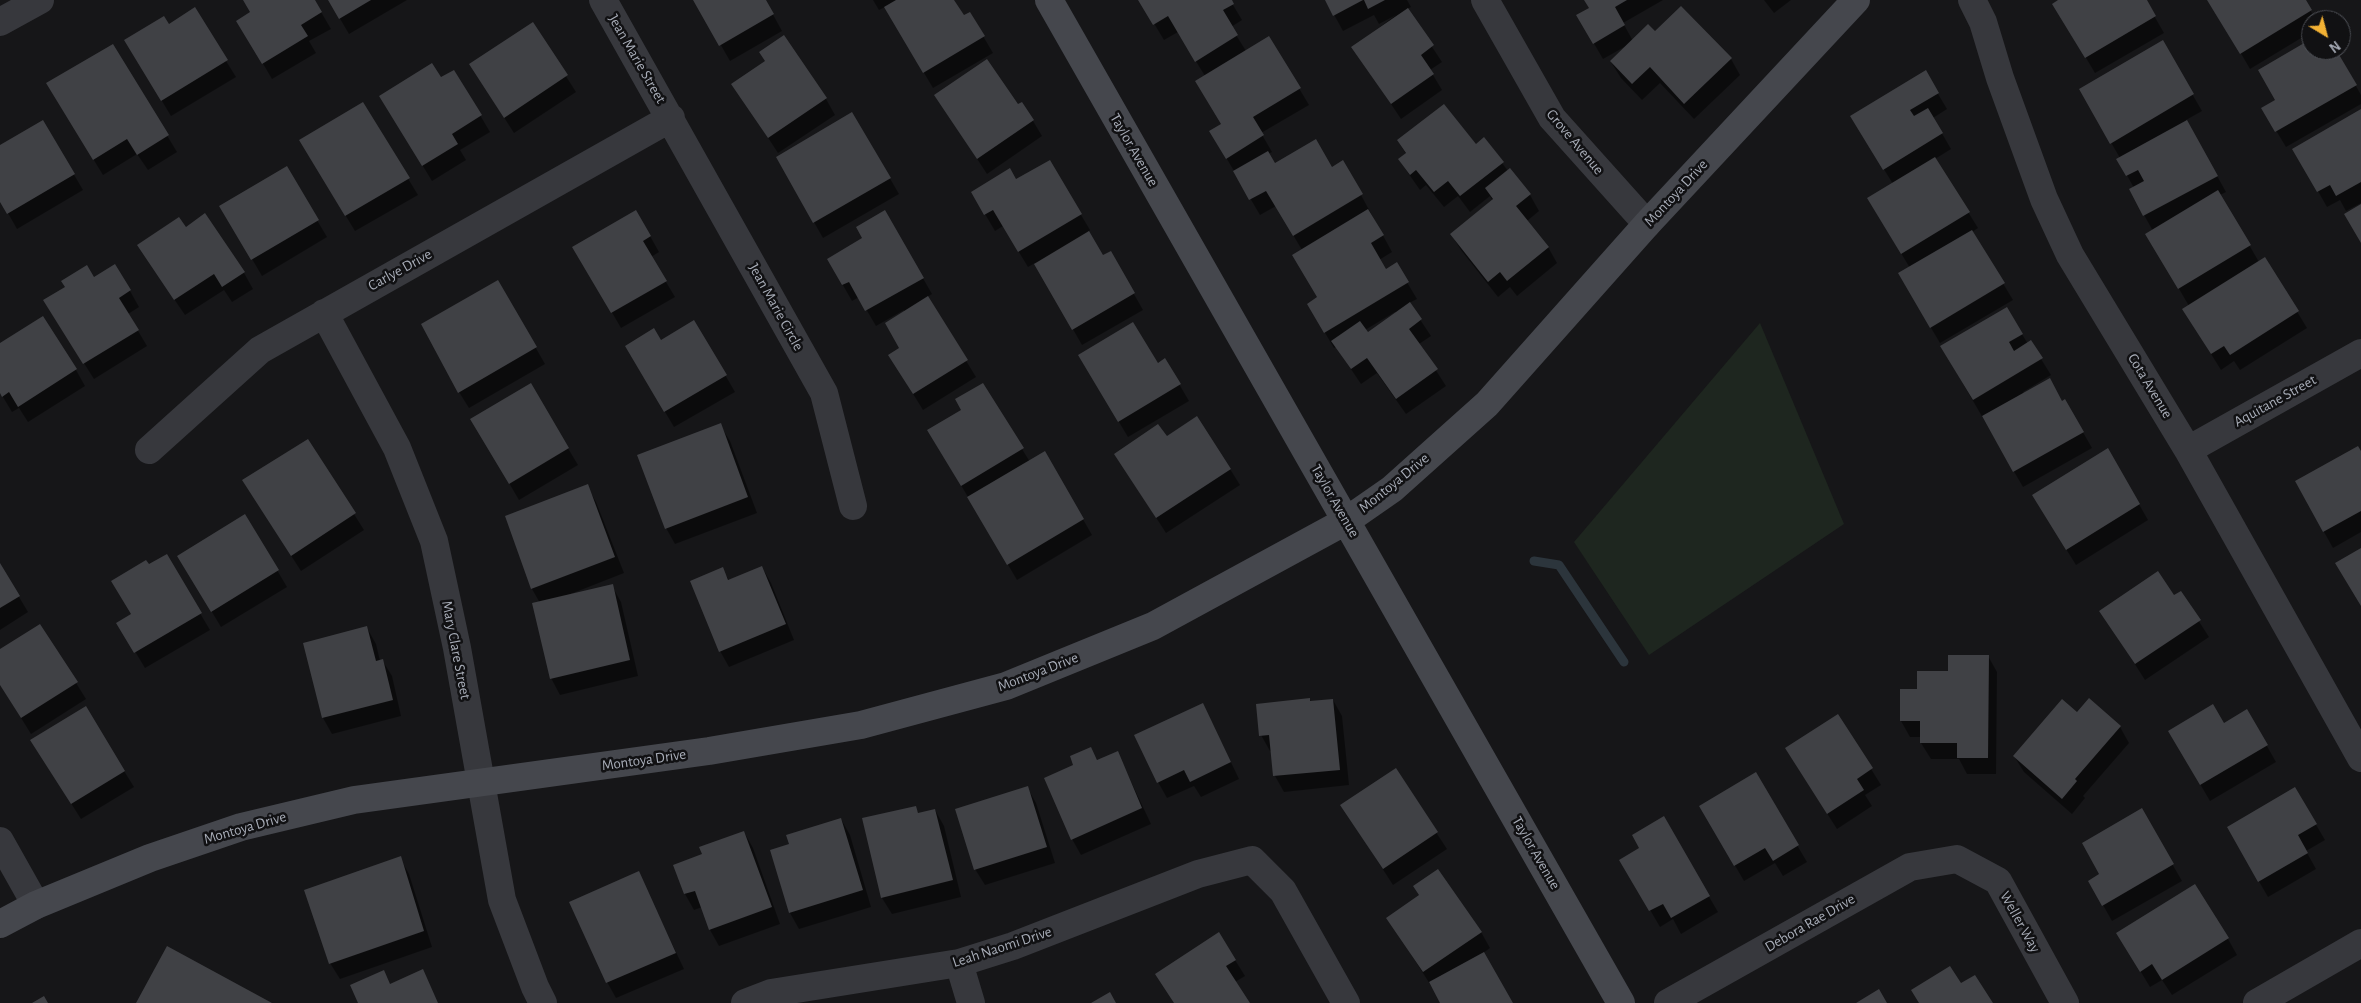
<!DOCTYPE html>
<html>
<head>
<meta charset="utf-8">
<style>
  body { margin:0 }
  #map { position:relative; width:2361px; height:1003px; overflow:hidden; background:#161618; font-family:"Alegreya Sans",sans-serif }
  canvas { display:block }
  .north { position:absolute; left:2301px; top:10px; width:50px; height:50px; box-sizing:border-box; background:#111113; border:1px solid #4d4f55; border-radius:50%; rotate:143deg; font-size:14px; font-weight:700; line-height:20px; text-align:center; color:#a8adb8 }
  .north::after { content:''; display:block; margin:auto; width:18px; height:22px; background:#f2b134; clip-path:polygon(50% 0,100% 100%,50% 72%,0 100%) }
</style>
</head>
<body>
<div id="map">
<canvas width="2361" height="1003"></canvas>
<div class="north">N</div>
</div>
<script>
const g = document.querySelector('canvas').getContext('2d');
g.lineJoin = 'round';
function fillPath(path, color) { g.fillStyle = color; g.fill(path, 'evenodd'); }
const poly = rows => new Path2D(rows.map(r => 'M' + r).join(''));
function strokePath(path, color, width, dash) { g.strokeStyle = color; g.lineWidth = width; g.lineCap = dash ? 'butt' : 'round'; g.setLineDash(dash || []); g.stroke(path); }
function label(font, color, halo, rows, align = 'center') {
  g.font = font + ' "Alegreya Sans",sans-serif'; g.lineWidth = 5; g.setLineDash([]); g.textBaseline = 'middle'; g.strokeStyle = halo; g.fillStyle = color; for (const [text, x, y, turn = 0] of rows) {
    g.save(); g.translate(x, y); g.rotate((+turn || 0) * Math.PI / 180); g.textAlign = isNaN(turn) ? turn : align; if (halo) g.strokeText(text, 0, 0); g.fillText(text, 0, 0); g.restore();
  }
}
fillPath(poly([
  [1760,323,1844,524,1649,655,1574,542]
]), '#1e261f');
fillPath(poly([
  [244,0,314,0,331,29,309,41,316,53,272,79,238,21,252,13],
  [329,0,407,0,349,34],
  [695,0,765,0,782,31,730,61],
  [873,0,953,0,963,17,970,14,993,53,933,88,885,7,879,10],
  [1140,0,1230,0,1242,20,1231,27,1246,51,1269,38,1309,105,1261,133,1272,152,1268,154,1275,165,1331,169,1343,162,1392,252,1379,260,1385,270,1396,264,1417,299,1409,303,1431,336,1419,344,1446,386,1406,414,1377,373,1361,384,1336,347,1334,348,1308,304,1319,298,1302,250,1276,206,1260,215,1211,132,1222,125,1205,76,1178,32,1164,40],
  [1395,312,1396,313,1368,334,1365,330],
  [1326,0,1407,0,1411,7,1407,9,1442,62,1430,70,1442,90,1401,119,1353,47,1396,15,1379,24,1374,15,1343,31],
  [1586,0,1663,0,1623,23,1633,41,1655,33,1731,59,1740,75,1694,119,1660,83,1642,100,1621,78,1611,62,1626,46,1603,59,1578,16,1591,9],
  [1764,0,1791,0,1774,13],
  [2061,0,2145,0,2164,33,2095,73,2054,4],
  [2210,0,2304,0,2316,20,2311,20,2311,32,2250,69],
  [532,23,576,92,514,133,480,80],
  [168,25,226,61,236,77,171,116,135,56],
  [2311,40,2311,50,2330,50,2334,56,2338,54,2361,95,2361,104,2286,147,2263,109,2277,100],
  [2162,42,2202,111,2186,120,2226,192,2220,195,2259,262,2265,259,2307,328,2240,370,2234,361,2221,370,2193,325,2189,306,2147,234,2153,231,2130,190,2134,188,2118,159,2120,158,2080,89],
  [113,46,177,152,148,170,137,154,103,175,57,100],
  [454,71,490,132,460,150,466,160,432,181,390,112],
  [1925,72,1947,109,1933,118,1951,149,1935,159,1978,228,1972,232,2013,300,1940,343,1899,274,1910,268,1878,215,1893,184,1861,132],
  [733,84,826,99,835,115,778,153],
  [936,96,1033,121,1042,136,987,174],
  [362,103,418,195,355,231,310,157],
  [2361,110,2361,203,2346,211,2340,200,2327,207,2294,149],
  [852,113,899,194,823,238,777,157],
  [43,122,83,190,17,229,0,199,0,146],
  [1484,139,1508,171,1530,195,1539,211,1527,221,1548,247,1557,263,1517,296,1510,287,1498,297,1461,250,1451,234,1493,201,1490,196,1470,212,1458,196,1444,207,1426,185,1420,190,1399,160,1406,154,1398,141,1475,146],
  [1049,161,1090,230,1088,232,1103,257,1110,252,1143,310,1082,345,1035,263,1028,267,1003,226,995,231,972,192,1016,181],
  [286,168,327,237,262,276,221,206],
  [636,211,659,252,651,257,675,297,621,328,574,247],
  [885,212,932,294,927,297,976,377,923,410,899,371,904,310,876,326,859,297,852,301,828,259,864,239],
  [148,261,244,273,253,289,232,302,224,290,185,315],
  [94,279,130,291,139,307,128,314,147,346,94,379,54,316],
  [498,282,545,364,469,408,459,392],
  [2006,308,2028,344,2041,359,2051,375,2023,392,2024,394,2062,402,2065,401,2092,448,2023,487,1951,363],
  [694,321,735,392,674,427,626,346,660,341],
  [0,345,76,370,85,386,28,422,19,408,12,412,0,392],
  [1165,360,1189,401,1128,437,1089,372,1157,364],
  [530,385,578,465,519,500,472,420],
  [720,425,730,441,757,513,675,544,666,528],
  [929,431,1022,449,1030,462,1045,453,1092,535,1017,580],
  [1166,438,1230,469,1240,485,1166,533,1115,454],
  [308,441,364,530,301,571,243,481],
  [2108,450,2148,520,2076,565,2043,512],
  [2361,453,2361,532,2333,548,2296,482],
  [587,486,596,502,624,573,568,595,612,586,621,602,638,676,560,695,551,678,540,603,532,589,506,517],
  [245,516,287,587,221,627,188,572],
  [166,556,210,630,145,668,118,623,132,614,149,566],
  [0,565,28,612,0,630],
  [762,567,771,583,794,640,729,667,720,651,722,569,729,580],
  [2180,592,2209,637,2145,680,2101,611,2173,597],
  [40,625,86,699,31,734,0,684,0,651],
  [367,628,376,644,380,661,382,660,392,676,401,716,332,734,323,718],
  [1988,656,1997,672,1996,774,1967,774,1959,759,1931,759,1921,743,1921,737,1910,737,1901,721,1918,690,1949,673],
  [1310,700,1311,702,1333,700,1342,716,1349,785,1284,792,1275,776,1272,751,1270,751,1261,735],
  [1203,704,1239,779,1201,797,1194,786,1167,798,1158,782],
  [85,708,134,787,81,819,41,756],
  [2247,711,2276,762,2210,801,2169,731,2224,725],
  [2077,713,2120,727,2129,743,2083,796,2085,798,2072,814,2024,772,2014,756],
  [1838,716,1881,785,1865,795,1872,806,1837,829,1796,765],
  [1091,749,1098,761,1117,752,1151,824,1081,855,1072,839,1075,766],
  [1395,770,1447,849,1393,885,1342,806],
  [1755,774,1807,862,1783,876,1775,863,1744,881,1701,807],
  [1027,787,1036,803,1055,863,985,885,975,869],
  [2295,789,2325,840,2306,851,2316,869,2268,897,2228,828],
  [915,807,919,814,935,810,944,826,961,897,892,914,882,898],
  [2141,810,2182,881,2112,921,2090,882,2101,875],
  [1663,818,1718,912,1681,934,1673,919,1660,927,1621,860,1641,849],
  [841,819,850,835,871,907,799,929,790,913,771,851,791,845],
  [744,832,753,848,780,924,719,946,710,930,702,907,694,910,685,894,675,866,703,855],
  [400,858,409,874,432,947,340,979,330,963],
  [638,872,684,969,616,998,607,982],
  [1388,918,1481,932,1490,948,1483,953,1512,1003,1442,1003],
  [2228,939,2237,955,2172,995,2162,980,2150,987,2127,949],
  [1235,960,1245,976,1235,982,1249,1003,1175,1003,1166,990]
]), '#0007');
strokePath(poly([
  [1534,561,1559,565,1624,662]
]), '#2c353c', 9);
fillPath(poly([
  [243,0,315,0,322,12,301,25,308,36,262,64,236,21,250,12],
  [328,0,371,0,339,19],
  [693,0,766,0,774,14,719,46],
  [896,0,954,0,964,15,970,12,985,36,923,73,884,7],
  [1138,0,1232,0,1234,4,1223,10,1238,35,1195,62,1168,16,1153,25],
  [1325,0,1363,0,1333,16],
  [1364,0,1385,0,1368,9],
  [1584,0,1627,0,1615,7,1625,25,1593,44,1576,15,1589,8],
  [2058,0,2147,0,2156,16,2085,58,2052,4],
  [2207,0,2306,0,2312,10,2240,54],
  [1681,6,1732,58,1684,104,1650,67,1632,84,1610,61,1648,24,1655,31],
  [195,7,228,60,161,101,124,40,164,16,169,24],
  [1408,8,1434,45,1421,55,1434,74,1391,104,1351,47],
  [533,22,568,75,504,118,469,64],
  [784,35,827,98,768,138,731,84,765,61,759,52],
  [1269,36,1301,88,1253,117,1264,135,1226,159,1209,131,1221,124,1195,81],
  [2311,39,2311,50,2332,50,2335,55,2338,53,2357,85,2275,132,2261,108,2275,100,2258,70],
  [2163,40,2194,94,2110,144,2079,89],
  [113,44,169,135,137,155,127,139,93,160,46,83],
  [987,59,1018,104,1022,102,1034,120,977,159,934,95],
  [432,63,441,77,454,70,482,115,452,134,458,144,422,166,379,96],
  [1926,70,1939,93,1910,110,1914,116,1928,108,1943,133,1883,170,1850,116],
  [363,102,410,178,345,216,299,140],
  [1444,104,1476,144,1484,137,1504,162,1460,196,1448,181,1434,192,1416,170,1410,175,1398,159,1406,153,1397,140],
  [2361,109,2361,182,2336,196,2330,185,2317,192,2292,149],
  [852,112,891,178,813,223,776,157],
  [43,120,75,174,7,214,0,202,0,145],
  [2187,120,2218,176,2143,216,2129,189,2144,181,2138,170,2126,176,2116,159],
  [1316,139,1332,167,1343,160,1363,194,1293,236,1266,191,1249,200,1233,171,1268,151,1275,163],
  [1935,157,1970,212,1901,254,1867,198],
  [1050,160,1082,214,1018,252,993,210,984,215,971,192,1010,168,1016,179],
  [287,166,319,220,251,260,219,206],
  [1510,168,1531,194,1516,206,1549,247,1507,281,1500,272,1488,282,1450,234,1493,199,1485,188],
  [2218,190,2251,245,2178,289,2145,234],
  [2361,204,2361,243,2344,214],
  [1368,209,1384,235,1371,243,1386,269,1397,262,1409,282,1324,333,1307,304,1317,297,1292,255],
  [636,210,651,236,643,241,667,281,611,313,572,247],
  [885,210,924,278,865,311,849,282,842,285,827,259,862,238,856,227],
  [205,213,245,272,222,287,214,274,174,300,137,245,179,217,186,227],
  [1972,230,2005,283,1930,328,1898,273],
  [1089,231,1103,255,1111,251,1135,293,1072,330,1034,264],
  [2265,257,2299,311,2230,355,2224,346,2211,354,2182,309],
  [115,264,131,290,119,298,139,330,83,364,43,300,65,287,61,281,87,265,94,277],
  [498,280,537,347,458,393,421,324],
  [928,296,968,360,913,394,888,355,899,348,885,323],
  [1410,302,1422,319,1409,329,1438,369,1396,399,1367,358,1351,369,1331,341,1360,321,1368,332],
  [2007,307,2023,334,2009,342,2014,351,2031,340,2043,358,1973,400,1940,346],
  [43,316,77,369,18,407,9,392,2,397,0,393,0,343],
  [694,320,727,375,664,412,625,346,654,328,661,340],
  [1133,322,1158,363,1165,358,1181,384,1118,422,1078,355],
  [2050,378,2062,401,2065,399,2084,432,2013,472,1982,416],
  [531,383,569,448,509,484,470,419],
  [983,383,1024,448,961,486,927,430,961,410,955,399],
  [1197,416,1231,469,1156,518,1114,454,1158,424,1167,436],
  [721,423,748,497,665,529,637,455],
  [308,439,356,513,291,556,242,480],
  [2358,446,2361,451,2361,511,2323,532,2295,481],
  [2108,448,2140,504,2066,550,2032,495],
  [1045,451,1084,519,1007,565,967,497],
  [588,484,615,557,531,589,505,516],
  [245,514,279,570,211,612,177,556],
  [2361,548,2361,606,2335,563],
  [167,554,202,613,134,653,116,623,131,614,111,581,146,560,149,564],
  [0,563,20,596,0,608],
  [762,566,786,624,719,652,690,581,723,567,728,580],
  [2158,571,2174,595,2181,591,2201,620,2135,664,2099,611],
  [613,584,630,660,550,679,532,603],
  [40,624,78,682,21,718,0,685,0,649],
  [367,626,376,661,383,659,393,700,322,718,303,643],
  [1948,655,1989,655,1988,758,1957,758,1957,743,1920,743,1920,721,1900,721,1900,689,1917,689,1917,671,1948,671],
  [1310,698,1310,701,1333,699,1340,770,1273,776,1269,735,1259,736,1256,704],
  [2089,698,2121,726,2075,779,2077,781,2062,799,2013,756,2062,699,2077,712],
  [1203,703,1231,762,1190,782,1184,770,1157,783,1134,735],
  [2213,704,2224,723,2247,709,2268,745,2200,785,2168,731],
  [86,706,125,771,71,804,30,740],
  [1838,714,1873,768,1857,779,1864,790,1827,814,1785,748],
  [1091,747,1097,760,1118,751,1142,808,1071,840,1044,778,1073,765,1070,756],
  [1396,768,1438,832,1383,869,1340,805],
  [1756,772,1799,845,1773,861,1765,848,1734,866,1699,806],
  [1028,786,1047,847,974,870,955,809],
  [2295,787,2317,824,2298,835,2308,853,2258,882,2227,827],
  [916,806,918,813,935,809,953,880,881,898,862,818],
  [2142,808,2174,864,2102,906,2088,881,2099,874,2082,843],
  [1664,816,1710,896,1671,918,1663,904,1649,911,1619,860,1639,848,1632,835],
  [841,818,863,890,789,913,770,850,789,844,786,835],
  [744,831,772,907,709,930,695,891,684,894,673,865,702,854,699,847],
  [401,856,424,931,329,964,304,890],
  [1438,869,1482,932,1423,972,1386,918,1419,895,1413,886],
  [639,871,676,953,606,983,569,902],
  [2195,884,2229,938,2162,980,2152,964,2140,972,2116,933],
  [1219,932,1236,960,1226,966,1250,1003,1174,1003,1155,974],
  [167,946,272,1003,136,1003],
  [1484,952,1513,1003,1440,1003,1429,982],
  [1950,966,1961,983,1975,975,1993,1003,1919,1003,1911,990],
  [423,969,438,1003,358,1003,350,985,384,970,390,984],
  [1879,989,1887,1003,1856,1003],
  [1110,992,1116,1003,1091,1003],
  [44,996,48,1003,32,1003]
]), '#404145');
strokePath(poly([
  [603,0,824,393,853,506],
  [1485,0,1552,118,1647,224],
  [1972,0,1983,22,2000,78,2044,199,2070,255,2188,450,2361,758],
  [0,22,40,0],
  [324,313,397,448,434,541,457,648,502,900,535,987,543,1003],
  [149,450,260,350,671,118],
  [2188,450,2361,353],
  [0,841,36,905],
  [959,963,971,1003],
  [745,1003,771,993,959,963,1013,946,1198,874,1252,860,1283,891,1346,1003],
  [1668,1003,1910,867,1957,859,1998,881,2065,1003],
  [2257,1003,2361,943]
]), '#37383d', 28);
strokePath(poly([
  [1049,0,1621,1003],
  [0,924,36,905,150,858,241,827,354,800,709,751,861,725,1006,686,1153,626,1346,521,1392,489,1487,404,1647,224,1856,0]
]), '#45474d', 28);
label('15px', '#a8adb8', '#111113', [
  ["Jean Marie Street",637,59,60],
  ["Grove Avenue",1575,142,50],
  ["Taylor Avenue",1134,150,60],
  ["Montoya Drive",1676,193,-47],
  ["Carlye Drive",400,270,-29],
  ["Jean Marie Circle",776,307,61],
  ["Cota Avenue",2150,386,59],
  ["Aquitane Street",2275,401,-29],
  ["Montoya Drive",1394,483,-39],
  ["Taylor Avenue",1335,501,60],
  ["Mary Clare Street",456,650,79],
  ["Montoya Drive",1038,672,-21],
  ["Montoya Drive",644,760,-8],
  ["Montoya Drive",245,828,-16],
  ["Taylor Avenue",1536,853,60],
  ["Weller Way",2020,922,61],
  ["Debora Rae Drive",1810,923,-30],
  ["Leah Naomi Drive",1002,947,-18]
]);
</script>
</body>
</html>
